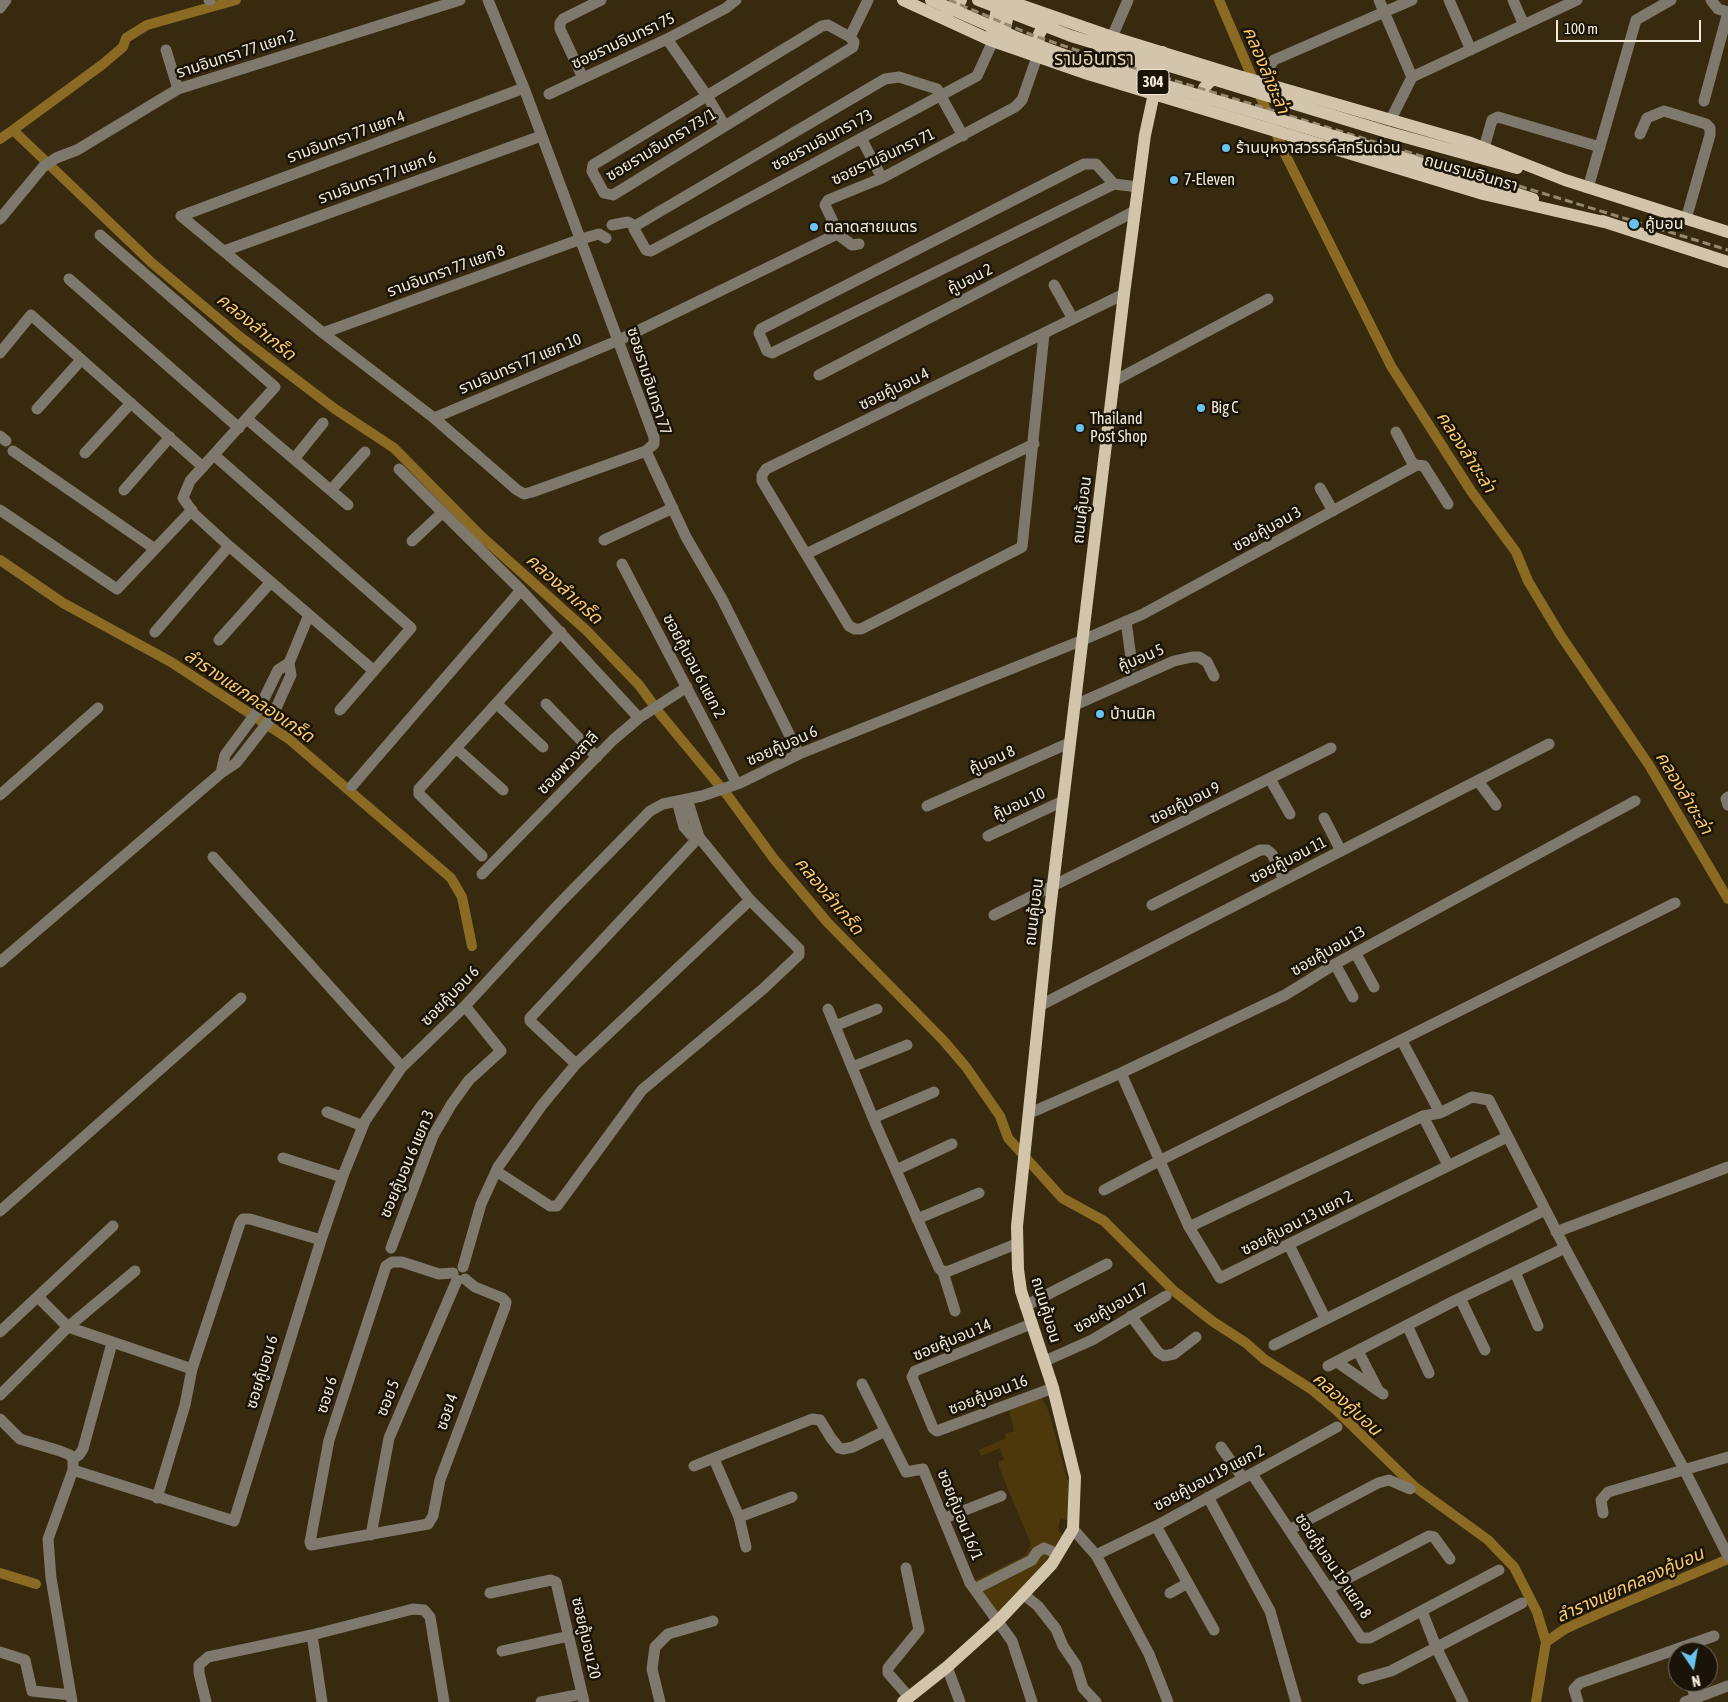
<!DOCTYPE html>
<html>
<head>
<meta charset="utf-8">
<style>
  body { margin:0 }
  #map { position:relative; width:1728px; height:1702px; overflow:hidden; background:#372a0f; font-family:"Asap Condensed",sans-serif }
  canvas { display:block }
  .north { position:absolute; left:1668px; top:1642px; width:50px; height:50px; box-sizing:border-box; background:#1a1408; border:1px solid #706a5c; border-radius:50%; rotate:168deg; font-size:14px; font-weight:700; line-height:20px; text-align:center; color:#f2eada }
  .north::after { content:''; display:block; margin:auto; width:18px; height:22px; background:#69c3f1; clip-path:polygon(50% 0,100% 100%,50% 72%,0 100%) }
  .scale { position:absolute; left:1556px; top:20px; width:145px; height:22px; box-sizing:border-box; border:2px solid #f2eada; border-top:0; padding-left:6px; font-size:15px; line-height:18px; white-space:nowrap; color:#f2eada; -webkit-text-stroke:4px #1a1408; paint-order:stroke }
</style>
</head>
<body>
<div id="map">
<canvas width="1728" height="1702"></canvas>
<div class="north">N</div>
<div class="scale">100 m</div>
</div>
<script>
const g = document.querySelector('canvas').getContext('2d');
g.lineJoin = 'round';
function fillPath(path, color) { g.fillStyle = color; g.fill(path, 'evenodd'); }
const poly = rows => new Path2D(rows.map(r => 'M' + r).join(''));
function strokePath(path, color, width, dash) { g.strokeStyle = color; g.lineWidth = width; g.lineCap = dash ? 'butt' : 'round'; g.setLineDash(dash || []); g.stroke(path); }
function label(font, color, halo, rows, align = 'center') {
  g.font = font + ' "Asap Condensed","Noto Sans Thai",sans-serif'; g.lineWidth = 5; g.setLineDash([]); g.textBaseline = 'middle'; g.strokeStyle = halo; g.fillStyle = color; for (const [text, x, y, turn = 0] of rows) {
    g.save(); g.translate(x, y); g.rotate((+turn || 0) * Math.PI / 180); g.textAlign = isNaN(turn) ? turn : align; if (halo) g.strokeText(text, 0, 0); g.fillText(text, 0, 0); g.restore();
  }
}
fillPath(poly([
  [1040,1394,1048,1410,1068,1481,1070,1521,1060,1518,1058,1530,1064,1536,1060,1546,998,1618,970,1583,1026,1555,1031,1545,999,1467,999,1462,1004,1459,1000,1448,981,1456,979,1450,1006,1438,1005,1434,1014,1431,1009,1409]
]), '#4d380c');
strokePath(poly([
  [1219,0,1285,154,1391,366,1471,491,1516,552,1528,581,1561,636,1649,765,1728,899],
  [13,130,103,64,123,47,126,38,147,25,236,0],
  [0,139,13,130,152,263,239,336,335,409,394,448,481,536,587,631,639,685,661,715,728,796,774,859,828,923,943,1040,966,1067,1000,1116,1008,1138,1062,1198,1104,1221,1174,1291,1212,1321,1246,1343,1264,1359,1311,1389,1335,1409,1415,1487,1488,1540,1514,1567,1537,1612,1546,1642,1536,1702],
  [0,560,63,603,171,662,289,739,451,878,462,897,472,946],
  [0,1573,36,1584],
  [1546,1642,1565,1629,1598,1614,1728,1559]
]), '#8b6a24', 10);
strokePath(poly([
  [209,0,210,0],
  [488,0,524,88,654,437,654,444,646,451,686,537,722,599,799,754],
  [1379,0,1412,77],
  [1449,0,1471,50],
  [1513,0,1524,25],
  [1711,0,1718,9,1728,12],
  [0,8,6,0],
  [828,25,850,37,854,42,853,47,613,195,604,193,592,171,593,165,822,26,828,25],
  [850,37,868,0],
  [1112,37,1128,0],
  [667,39,707,96,725,126],
  [166,50,178,89],
  [583,78,560,29,560,23,563,19,601,0],
  [1264,83,1267,70,1274,60,1412,0],
  [524,88,181,216,323,333,434,418,517,490,524,494,532,492,646,451],
  [549,94,667,39,726,8,736,0],
  [1704,101,1728,12],
  [1391,119,1412,77,1577,0],
  [1640,134,1647,118,1664,111,1706,124,1710,128,1710,135,1686,219],
  [861,138,882,178],
  [1484,148,1492,120,1498,117,1600,147],
  [1114,184,1096,164,1084,164,761,329,759,333,767,351,772,353,1114,184,1138,187],
  [1588,188,1636,20,1671,0],
  [0,219,43,167,56,158,77,150,178,89,460,0],
  [612,225,628,222,635,226],
  [635,226,634,229,646,250,651,251,977,76,993,41],
  [635,226,885,79,899,77,937,89,963,136],
  [836,233,852,245,859,244],
  [100,235,275,387,190,481,183,498,194,514,229,546,373,670],
  [224,251,541,136],
  [69,279,239,428],
  [1054,285,1073,319],
  [323,333,581,239,599,234,606,238],
  [1044,334,1022,547,861,629,855,629,849,626,762,481,762,475,766,469,1124,294],
  [0,353,31,315,203,467],
  [819,375,1135,211],
  [1114,381,1268,299],
  [37,409,81,360],
  [434,418,619,340,835,235,836,228,825,205,828,200,882,178,1015,107,1022,100,1037,57],
  [247,419,348,505],
  [1396,432,1414,466],
  [0,436,6,441],
  [13,451,155,549],
  [85,453,131,403],
  [214,455,411,628,340,710],
  [294,459,323,423],
  [399,469,521,590],
  [1320,488,1333,511],
  [124,490,170,437],
  [331,490,365,452],
  [0,510,117,589,192,510],
  [604,540,673,508],
  [412,541,442,513],
  [806,554,1034,444],
  [622,564,737,784],
  [1126,621,1132,665],
  [155,632,229,546],
  [219,640,270,583],
  [289,663,291,675,272,717,236,763,221,773,225,755,259,709,278,670,289,663],
  [289,663,308,617],
  [497,704,543,747],
  [546,704,597,757],
  [1075,705,1174,661,1192,657,1199,657,1207,662,1214,676],
  [456,748,503,790],
  [1270,779,1290,814],
  [1478,781,1496,805],
  [352,786,521,590,639,718],
  [0,795,98,708],
  [1728,797,1726,799,1728,805],
  [927,806,1069,743],
  [1324,818,1341,851],
  [988,836,1063,801],
  [482,856,419,794,419,789,561,632],
  [213,857,402,1067],
  [482,874,613,740,639,718,687,687],
  [1152,905,1260,850,1267,850,1272,854,1284,880],
  [994,915,1331,748],
  [1356,954,1374,987],
  [0,962,221,773],
  [1335,964,1353,997],
  [1041,1005,1549,744],
  [828,1009,873,1118,939,1268,943,1272,949,1271,1016,1244],
  [835,1026,877,1009],
  [1402,1041,1440,1113],
  [576,1064,530,1021,530,1018,699,837,687,799],
  [852,1067,907,1045],
  [1121,1073,1189,1227,1220,1278,1507,1137],
  [327,1112,363,1126],
  [1030,1113,1121,1073,1285,995,1335,964,1635,801],
  [1423,1116,1448,1165],
  [873,1118,934,1092],
  [283,1158,342,1177],
  [896,1170,952,1144],
  [496,1171,550,1206,557,1206,642,1090,763,989,799,955,799,949,750,900,699,837,691,835,684,827,677,801],
  [1104,1190,1161,1160,1675,903],
  [0,1211,241,998],
  [917,1219,979,1193],
  [1189,1227,1423,1116,1440,1113,1472,1097,1489,1100,1565,1248,1684,1469,1728,1556],
  [1556,1232,1728,1167],
  [1289,1245,1325,1318],
  [391,1248,433,1136,451,1105,469,1080,501,1051,465,1006],
  [463,1267,481,1204,498,1167,542,1105,576,1064,750,900],
  [943,1272,955,1311],
  [1515,1272,1538,1326],
  [453,1273,439,1274,402,1262,392,1262,386,1266,329,1440,310,1542,311,1545,428,1524,433,1516,440,1480,505,1307,506,1302,502,1298,475,1287,465,1279],
  [38,1297,68,1327,192,1369],
  [1460,1298,1485,1350],
  [1025,1306,1107,1264],
  [1131,1316,1158,1352,1164,1356,1174,1354,1196,1337],
  [1031,1324,915,1371,912,1377,933,1428,937,1431,1053,1388],
  [1407,1325,1429,1373],
  [0,1332,113,1226],
  [1274,1345,1545,1210],
  [1358,1351,1378,1390],
  [1045,1361,1092,1340,1166,1296],
  [1337,1362,1383,1394],
  [1328,1366,1456,1300,1565,1248],
  [862,1384,906,1472,923,1469,970,1583,1012,1641,1032,1702],
  [0,1395,68,1327,135,1271],
  [0,1419,20,1439,60,1451,70,1455,73,1459,73,1470,48,1539,51,1578,72,1702],
  [1221,1447,1243,1478],
  [73,1459,79,1455,83,1449,112,1343],
  [714,1459,739,1517,746,1547],
  [694,1466,812,1419,820,1420,831,1438,839,1448,843,1449,853,1447,885,1431],
  [73,1470,234,1521,321,1240,344,1173,365,1121,402,1067,465,1006,558,905,650,811,663,804,702,796,740,783,799,754,1083,640,1143,614,1417,465,1424,466,1448,504],
  [1252,1474,1361,1638,1370,1638,1499,1570],
  [1208,1497,1270,1611,1296,1702],
  [157,1498,185,1405,192,1369,240,1223,243,1219,250,1219,321,1240],
  [1603,1513,1601,1500,1608,1492,1728,1457],
  [739,1517,792,1497],
  [945,1518,1001,1496],
  [1156,1526,1214,1630],
  [1073,1529,1096,1555,1149,1654,1168,1702],
  [1289,1530,1378,1483,1389,1480,1410,1489],
  [371,1535,389,1438,457,1280],
  [1096,1555,1156,1526,1337,1427],
  [906,1568,919,1630,888,1668,888,1673,909,1697],
  [1329,1588,1429,1536,1434,1537,1450,1559],
  [975,1589,1032,1560,1037,1552,1044,1548,1058,1554],
  [490,1593,551,1580,556,1582,584,1702],
  [1170,1593,1188,1583],
  [1023,1594,1038,1606,1056,1629,1063,1646,1076,1665,1083,1688,1096,1702],
  [1422,1611,1436,1647,1463,1702],
  [312,1635,322,1702],
  [502,1651,569,1636],
  [0,1652,25,1660,32,1691,71,1695],
  [947,1667,960,1702],
  [1363,1679,1391,1671,1522,1603],
  [1690,1682,1697,1702],
  [206,1702,199,1673,199,1665,208,1657,312,1635,413,1609,424,1610,430,1617,444,1702],
  [541,1702,582,1694],
  [660,1702,652,1669,655,1647,668,1634,713,1621],
  [1578,1702,1574,1689,1580,1683,1714,1636],
  [1685,1702,1728,1686]
]), '#7f786c', 11);
strokePath(poly([
  [903,0,990,40,1088,74,1483,194,1608,223],
  [1006,0,1112,37,1235,75,1471,143,1565,180,1728,232],
  [945,14,956,8,961,0],
  [991,37,999,0],
  [1093,39,1109,56,1153,71,1157,77],
  [1002,41,1011,2],
  [1043,54,1038,42,1039,34,1044,26,1053,22],
  [1205,106,1202,101,1204,88,1218,73],
  [1387,132,1517,168],
  [1380,150,1533,199],
  [1602,221,1728,262],
  [903,1702,947,1667,998,1621,1052,1564,1073,1529,1075,1477,1053,1388,1021,1291,1018,1269,1017,1226,1049,918,1124,294,1145,135,1163,52]
]), '#d3c5ab', 12);
strokePath(poly([
  [949,0,1032,35,1088,54,1728,250]
]), '#948a74', 3, [8, 4]);
strokePath(poly([
  [931,0,1020,39,1064,55,1380,150],
  [978,0,1071,36,1387,132]
]), '#d3c5ab', 12);
for (const [x, y, r, color] of [
  [1226,148,5,"#69c3f1"],
  [1174,180,5,"#69c3f1"],
  [1634,224,6,"#69c3f1"],
  [814,227,5,"#69c3f1"],
  [1201,408,5,"#69c3f1"],
  [1080,428,5,"#69c3f1"],
  [1100,714,5,"#69c3f1"]
]) { const dot = new Path2D(); dot.arc(x, y, r, 0, 2 * Math.PI); g.fillStyle = color; g.fill(dot); strokePath(dot, '#1a1408', 2); }
for (const [x, y, w] of [
  [1153,82,32]
]) { const box = new Path2D(); box.roundRect(x - w / 2, y - 12.5, w, 25, 4); g.fillStyle = '#1a1408'; g.fill(box); strokePath(box, '#f2eada', 1); }
label('bold 15px', '#f2eada', null, [
  ["304",1153,82]
]);
label('16px', '#f2eada', '#1a1408', [
  ["ซอยรามอินทรา 75",623,41,-25],
  ["รามอินทรา 77 แยก 2",236,54,-18],
  ["รามอินทรา 77 แยก 4",346,137,-20],
  ["ซอยรามอินทรา 73",822,140,-28],
  ["ซอยรามอินทรา 73/1",661,145,-31],
  ["ซอยรามอินทรา 71",883,157,-25],
  ["ถนนรามอินทรา",1471,173,16],
  ["รามอินทรา 77 แยก 6",377,178,-20],
  ["รามอินทรา 77 แยก 8",446,271,-20],
  ["คู้บอน 2",970,279,-27],
  ["รามอินทรา 77 แยก 10",520,364,-23],
  ["ซอยรามอินทรา 77",649,381,72],
  ["ซอยคู้บอน 4",894,389,-26],
  ["ถนนคู้บอน",1082,510,-83],
  ["ซอยคู้บอน 3",1267,529,-29],
  ["คู้บอน 5",1141,658,-23],
  ["ซอยคู้บอน 6 แยก 2",694,666,62],
  ["ซอยคู้บอน 6",782,746,-24],
  ["คู้บอน 8",992,760,-24],
  ["ซอยพวงสาลี",568,763,-46],
  ["ซอยคู้บอน 9",1185,803,-26],
  ["คู้บอน 10",1019,804,-25],
  ["ซอยคู้บอน 11",1288,860,-27],
  ["ถนนคู้บอน",1034,912,-83],
  ["ซอยคู้บอน 13",1328,951,-30],
  ["ซอยคู้บอน 6",450,996,-46],
  ["ซอยคู้บอน 6 แยก 3",407,1164,-67],
  ["ซอยคู้บอน 13 แยก 2",1297,1223,-27],
  ["ซอยคู้บอน 17",1111,1308,-30],
  ["ถนนคู้บอน",1046,1310,73],
  ["ซอยคู้บอน 14",952,1340,-23],
  ["ซอยคู้บอน 6",262,1372,-73],
  ["ซอย 6",327,1395,-73],
  ["ซอยคู้บอน 16",988,1395,-21],
  ["ซอย 5",388,1398,-68],
  ["ซอย 4",447,1412,-71],
  ["ซอยคู้บอน 19 แยก 2",1209,1478,-28],
  ["ซอยคู้บอน 16/1",960,1515,68],
  ["ซอยคู้บอน 19 แยก 8",1333,1566,56],
  ["ซอยคู้บอน 20",586,1638,77]
]);
label('16px', '#f2eada', '#1a1408', [
  ["ร้านบุหงาสวรรค์สกรีนด่วน",1236,148],
  ["7-Eleven",1184,180],
  ["คู้บอน",1645,224],
  ["ตลาดสายเนตร",824,227],
  ["Big C",1211,408],
  ["Thailand",1090,419],
  ["Post Shop",1090,437],
  ["บ้านนิค",1110,714]
], 'left');
label('italic 18px', '#fbca6b', '#1a1408', [
  ["คลองลำชะล่า",1266,70,67],
  ["คลองลำเกร็ด",256,327,39],
  ["คลองลำชะล่า",1466,452,57],
  ["คลองลำเกร็ด",564,589,42],
  ["ลำรางแยกคลองเกร็ด",249,696,34],
  ["คลองลำชะล่า",1684,793,59],
  ["คลองลำเกร็ด",829,896,50],
  ["คลองคู้บอน",1347,1404,42],
  ["ลำรางแยกคลองคู้บอน",1630,1585,-24]
]);
label('19px', '#e6d4b5', '#1a1408', [
  ["รามอินทรา",1094,59]
]);
</script>
</body>
</html>
